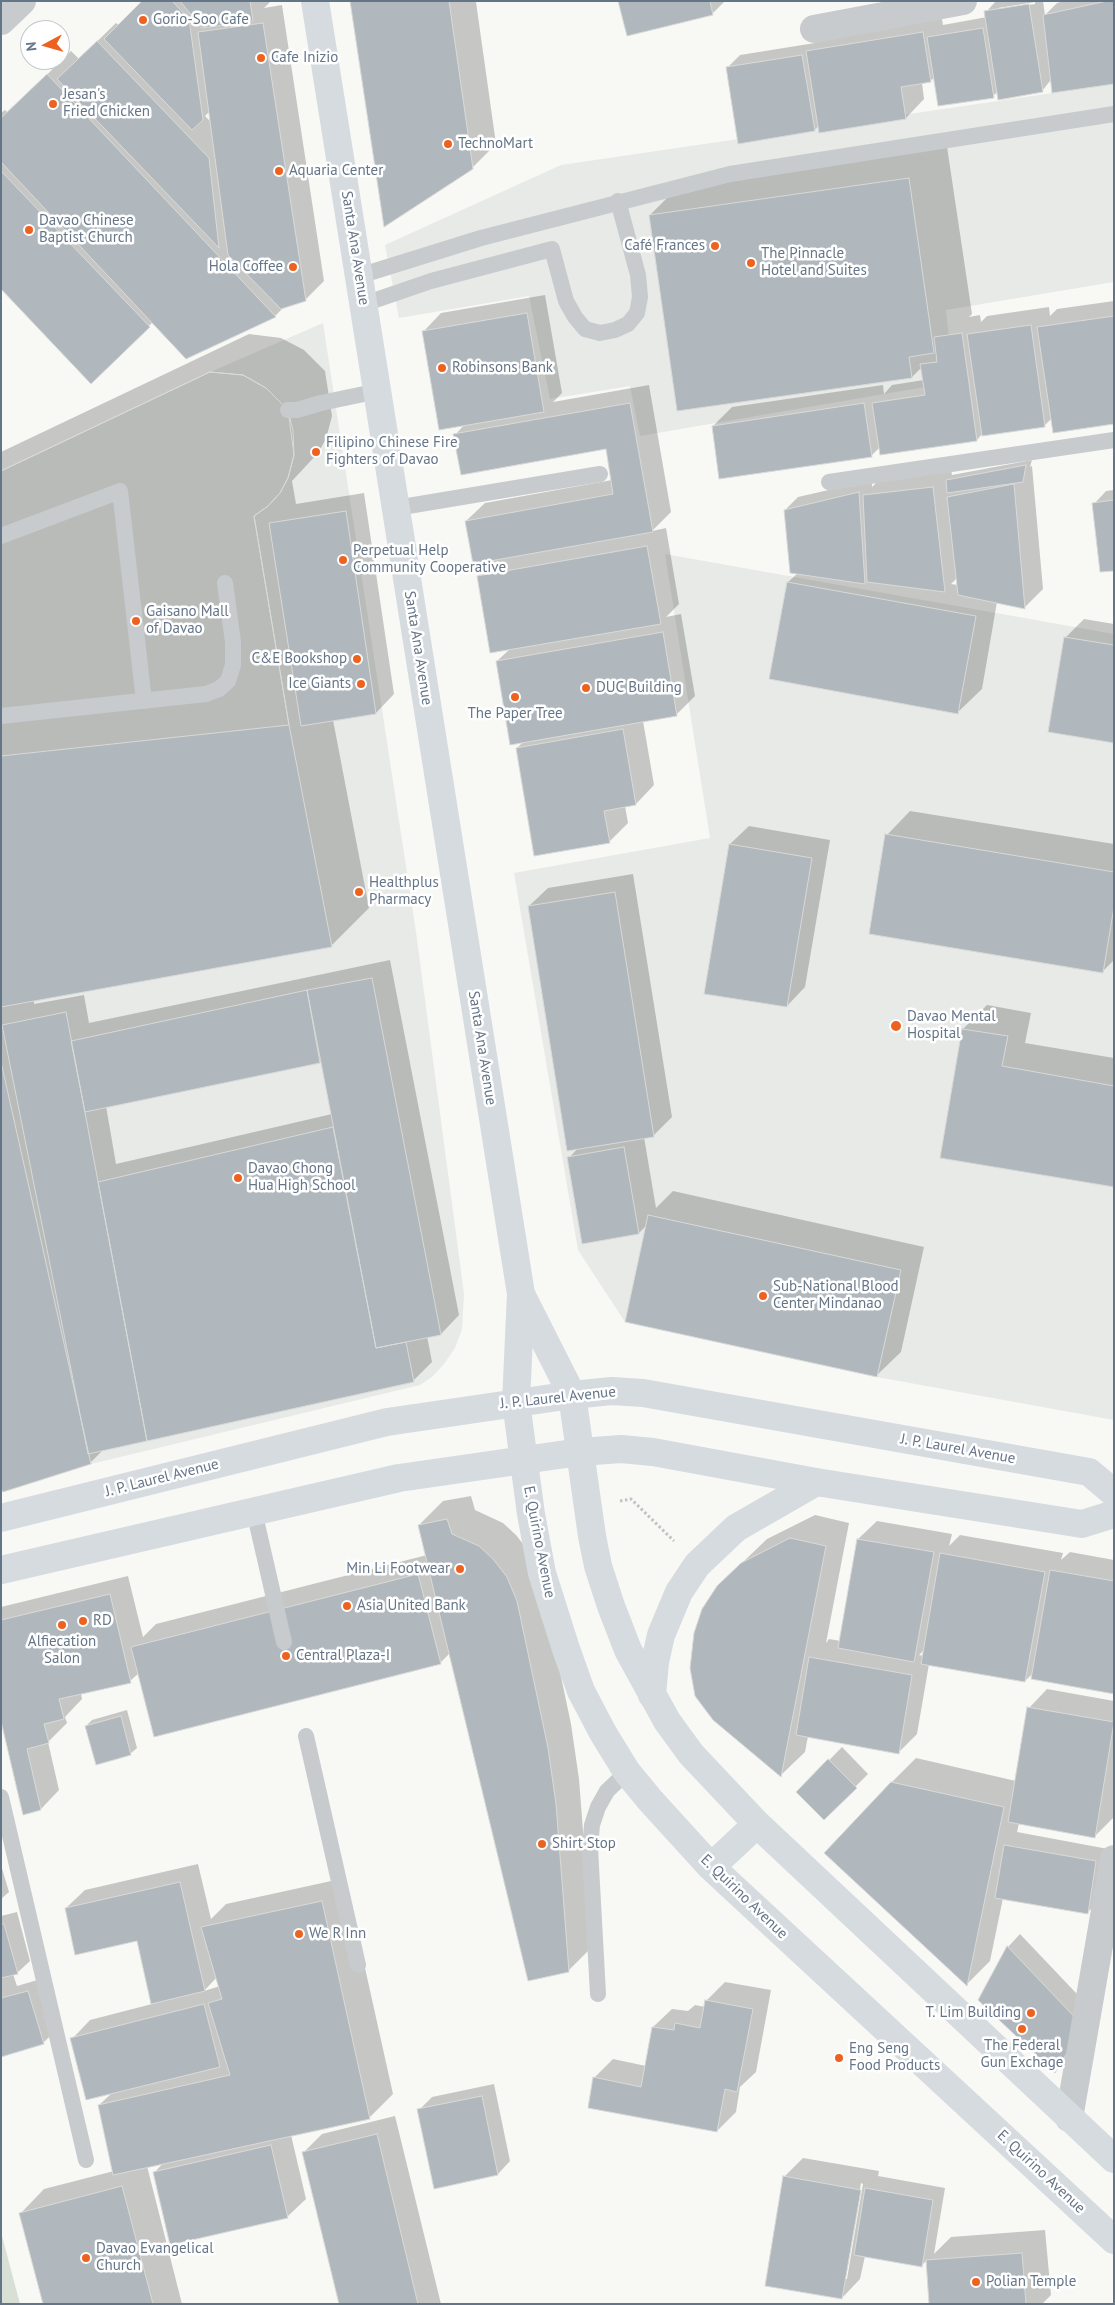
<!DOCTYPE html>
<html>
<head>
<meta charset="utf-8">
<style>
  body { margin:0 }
  #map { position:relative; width:1115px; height:2305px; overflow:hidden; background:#f8f8f5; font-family:"PT Sans",sans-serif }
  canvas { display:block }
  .frame { position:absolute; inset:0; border:2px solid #657588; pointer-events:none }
  .north { position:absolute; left:20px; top:20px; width:50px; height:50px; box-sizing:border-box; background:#fff; border:1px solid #c1c8cf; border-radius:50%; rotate:264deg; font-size:14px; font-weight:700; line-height:20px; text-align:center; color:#657588 }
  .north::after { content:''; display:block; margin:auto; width:18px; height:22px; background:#ed621f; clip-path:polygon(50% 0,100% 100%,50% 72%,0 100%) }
</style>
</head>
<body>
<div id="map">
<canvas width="1115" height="2305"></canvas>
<div class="frame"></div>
<div class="north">N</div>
</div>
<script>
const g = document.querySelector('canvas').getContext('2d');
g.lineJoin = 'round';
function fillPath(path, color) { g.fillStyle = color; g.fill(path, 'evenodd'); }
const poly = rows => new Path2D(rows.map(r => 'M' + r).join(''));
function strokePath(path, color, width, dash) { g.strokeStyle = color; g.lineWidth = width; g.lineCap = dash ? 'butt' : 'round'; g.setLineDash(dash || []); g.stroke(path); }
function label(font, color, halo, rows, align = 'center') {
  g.font = font + ' "PT Sans",sans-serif'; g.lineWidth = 5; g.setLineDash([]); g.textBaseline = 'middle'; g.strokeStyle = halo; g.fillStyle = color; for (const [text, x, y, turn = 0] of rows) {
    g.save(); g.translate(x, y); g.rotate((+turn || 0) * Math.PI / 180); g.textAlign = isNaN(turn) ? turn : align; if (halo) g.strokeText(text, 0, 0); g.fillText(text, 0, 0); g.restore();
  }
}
fillPath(poly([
  [1114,84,1114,282,946,310,954,382,640,436,630,386,550,399,529,296,399,318,385,245,561,165],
  [323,323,416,932,464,1294,462,1329,455,1348,444,1364,432,1377,420,1385,91,1464,1,1492,1,471,210,372],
  [665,554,1114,634,1114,1420,877,1377,901,1270,648,1215,625,1322,578,1250,514,873,710,838]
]), '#e8eae8');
fillPath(poly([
  [1,2232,20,2304,1,2304]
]), '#d8e0d5');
fillPath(poly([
  [143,1,271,1,264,8,282,5,324,281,305,300,284,307,275,316,186,357,153,322,91,382,1,287,1,113,5,110,8,113,71,51,79,59,116,23,119,25],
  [210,111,211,122,205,116],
  [352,1,478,1,476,2,496,144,472,168],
  [620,1,725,1,712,14],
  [996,1,1043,1,1045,15,1057,3,1064,1,1114,1,1042,91,998,91,993,96,935,77,930,81,922,83,924,99,906,118,819,126,814,130,727,68,740,55,815,43,826,33,941,14,943,25,987,17,986,12],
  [1035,2,1035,4,998,10,998,8],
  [946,140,972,314,969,317,980,315,981,322,987,316,1049,307,1050,316,1057,309,1114,301,1114,422,1052,418,1045,425,982,434,977,440,880,447,871,456,713,426,732,407,883,385,884,394,892,385,924,380,922,367,912,377,678,410,650,215,688,177],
  [545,295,562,393,553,402,649,385,671,512,652,531,666,528,679,604,666,617,681,614,695,696,676,715,643,721,654,785,636,804,625,806,628,823,609,842,517,748,524,741,497,661,510,649,478,576,496,559,466,521,485,503,612,480,607,448,455,435,465,424,423,332,441,313],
  [249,334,281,338,304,350,325,371,332,416,326,439,318,453,292,481,296,504,364,493,394,694,376,713,333,720,369,908,331,946,34,1000,34,1004,84,995,89,1023,390,960,459,1315,441,1334,427,1336,432,1362,414,1380,104,1449,90,1463,1,1487,1,452],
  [321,1061,332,1114,116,1164,106,1106],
  [1032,460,1030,467,1032,466,1043,589,1024,608,997,602,982,689,958,712,788,582,798,573,785,510,798,497,872,480,872,487,883,476,951,469,952,475],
  [957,578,958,585,951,584],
  [1114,490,1114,570,1094,504,1106,491],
  [1084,619,1114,624,1114,742,1065,638],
  [910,811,1114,844,1114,960,1102,972,887,835],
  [749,826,830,840,805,987,787,1006,730,844],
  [633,874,672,1117,653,1136,644,1137,656,1208,673,1191,924,1247,901,1352,877,1375,647,1225,639,1233,569,1158,578,1148,529,906,548,888],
  [987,1005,1031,1013,1025,1043,1114,1058,1114,1186,963,1029],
  [471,1496,475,1510,503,1523,516,1535,530,1553,540,1577,571,1724,579,1779,592,1947,568,1971,450,1653,440,1663,139,1673,130,1681,81,1693,82,1699,65,1717,67,1723,48,1742,59,1790,41,1809,1,1716,1,1607,128,1576,143,1637,156,1624,427,1555,419,1525,443,1501],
  [815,1515,849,1523,826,1643,829,1639,841,1641,858,1539,877,1521,952,1534,949,1546,960,1535,1063,1553,1061,1560,1070,1552,1114,1560,1114,1693,1034,1672,1025,1681,929,1664,917,1734,899,1752,808,1736,805,1752,781,1775,718,1586,767,1539],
  [925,1649,924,1656,919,1655],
  [1047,1689,1114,1701,1113,1818,1095,1836,1019,1823,1017,1832,1108,1849,1100,1900,1087,1913,1003,1898,990,1961,967,1984,892,1782,916,1758,1016,1781,1029,1708],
  [127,1710,137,1748,130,1754,86,1726,92,1720],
  [842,1747,868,1774,824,1818,798,1792],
  [198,1864,211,1919,226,1904,345,1878,393,2094,369,2118,291,2135,306,2199,287,2217,155,2172,164,2162,147,2166,182,2304,44,2304,21,2213,44,2189,114,2171,99,2105,112,2093,72,2039,90,2020,152,2004,138,1940,66,1908,85,1890],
  [217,1977,220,1986,204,1991],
  [1,1865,9,1892,1,1899],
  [17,1912,30,1961,17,1973,13,1974,17,1986,41,1979,56,2030,43,2043,1,2055,1,1916],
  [1020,1934,1095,2013,1067,2059,1055,2072,1008,1947],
  [725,1982,771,1990,756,2072,740,2087,736,2112,717,2131,594,2078,613,2059,646,2066,653,2027,672,2009,688,2011,695,2005,705,2007,706,2001],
  [494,2084,510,2161,498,2174,419,2110,432,2097],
  [395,2116,441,2304,341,2304,304,2152,322,2134],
  [803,2158,879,2171,878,2176,945,2188,934,2254,951,2237,1045,2230,1051,2295,1042,2304,931,2304,927,2260,921,2266,865,2256,860,2279,842,2298,766,2285,785,2176],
  [861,2183,863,2184,847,2279,845,2279]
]), '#0003');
const building = poly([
  [142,1,172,1,189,19,203,120,192,130,104,39,142,1],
  [180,1,250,1,253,21,202,28,180,1],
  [350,1,449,1,473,169,384,227,350,1],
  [618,1,710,1,713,15,627,36,618,1],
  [1107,1,1114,1,1114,84,1052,93,1043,15,1107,1],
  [1029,4,1043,92,998,100,984,11,1029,4],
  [263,23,306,301,281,309,228,255,198,32,263,23],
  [983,28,994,98,938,106,927,37,983,28],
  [923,32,931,82,901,87,906,119,819,133,806,51,923,32],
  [97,41,209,158,219,248,57,79,97,41],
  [802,55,815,131,738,144,726,67,802,55],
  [47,74,276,317,186,359,1,162,1,118,47,74],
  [1,171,150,327,91,384,1,289,1,171],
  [909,178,934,353,909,357,912,378,677,411,649,215,909,178],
  [527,313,544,412,439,430,422,331,527,313],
  [1114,316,1114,424,1053,433,1037,327,1114,316],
  [1031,325,1045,427,982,436,967,334,1031,325],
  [962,333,977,441,880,455,872,403,925,395,920,364,937,362,934,337,962,333],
  [210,372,243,375,266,388,288,410,294,455,288,478,280,493,268,506,254,516,289,725,1,756,1,471,210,372],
  [210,372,243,375,266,388,288,410,293,431,294,455,288,478,280,493,268,506,254,516,289,725,332,947,1,1007,1,471,210,372],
  [630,403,653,532,473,564,465,521,613,494,606,449,461,475,453,434,630,403],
  [864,403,872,457,719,479,712,426,864,403],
  [1026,465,1023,482,947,493,946,480,1026,465],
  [1014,484,1025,609,958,595,947,497,1014,484],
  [933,487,945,592,867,582,863,495,933,487],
  [859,492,865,584,790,573,784,510,859,492],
  [1114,500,1114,571,1100,572,1092,503,1114,500],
  [346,511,376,714,301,726,269,523,346,511],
  [647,546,661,624,490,653,477,576,647,546],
  [787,582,976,616,958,714,769,679,787,582],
  [663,632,677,716,510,745,496,661,663,632],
  [1064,637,1114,645,1114,743,1048,732,1064,637],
  [623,729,636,805,604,811,610,843,534,856,516,748,623,729],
  [885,834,1114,872,1114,907,1103,973,869,934,885,834],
  [729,844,812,858,787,1007,704,994,729,844],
  [615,892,654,1137,567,1151,528,906,615,892],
  [372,978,441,1335,376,1348,307,990,372,978],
  [307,990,320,1063,85,1112,71,1041,307,990],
  [66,1012,147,1441,88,1454,2,1025,66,1012],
  [962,1029,1008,1036,1002,1066,1114,1086,1114,1187,940,1158,962,1029],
  [1,1062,91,1464,3,1492,1,1489,1,1062],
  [333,1127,376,1348,406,1342,414,1382,147,1441,98,1182,333,1127],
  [624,1147,639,1234,582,1244,567,1157,624,1147],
  [648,1215,901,1270,877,1377,625,1322,648,1215],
  [447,1519,452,1534,479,1546,493,1559,507,1577,517,1601,548,1748,556,1804,569,1972,528,1981,418,1525,447,1519],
  [790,1538,826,1546,781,1777,713,1720,695,1696,690,1668,694,1633,702,1609,717,1586,741,1563,790,1538],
  [857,1539,934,1552,914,1662,838,1648,857,1539],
  [940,1553,1045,1572,1025,1682,921,1664,940,1553],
  [1050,1570,1114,1581,1114,1694,1031,1679,1050,1570],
  [418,1574,441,1664,154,1737,131,1647,418,1574],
  [110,1594,131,1683,59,1699,64,1719,44,1724,49,1743,27,1749,41,1810,23,1815,1,1721,1,1620,110,1594],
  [809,1657,912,1675,899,1754,796,1735,809,1657],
  [1027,1707,1114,1722,1095,1838,1008,1822,1027,1707],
  [121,1716,131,1755,96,1765,85,1726,121,1716],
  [828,1759,857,1788,824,1820,796,1792,828,1759],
  [891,1782,1004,1807,967,1986,824,1853,891,1782],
  [1004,1845,1096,1861,1088,1914,995,1898,1004,1845],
  [180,1882,205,1991,151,2004,137,1941,75,1955,65,1908,180,1882],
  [322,1901,370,2119,113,2175,98,2105,230,2075,208,2003,222,1999,201,1927,322,1901],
  [1,1924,4,1924,18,1974,1,1978,1,1924],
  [1007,1946,1083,2026,1055,2073,978,2000,1007,1946],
  [28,1991,44,2044,1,2057,1,1998,28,1991],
  [705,2000,753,2009,737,2092,725,2089,717,2132,588,2108,593,2077,641,2087,652,2027,674,2030,675,2023,700,2028,705,2000],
  [204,2004,220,2067,86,2100,70,2038,204,2004],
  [482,2096,498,2175,434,2189,417,2109,482,2096],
  [377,2134,418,2304,339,2304,302,2152,377,2134],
  [271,2145,288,2218,170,2245,153,2172,271,2145],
  [783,2176,861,2190,842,2299,765,2286,783,2176],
  [122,2186,153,2304,43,2304,19,2213,122,2186],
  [865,2188,933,2200,922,2267,854,2255,865,2188],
  [1022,2253,1026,2304,929,2304,926,2260,1022,2253]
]);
fillPath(building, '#b0b8be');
strokePath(building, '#d9d9d7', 1);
strokePath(poly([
  [620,1501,631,1499,674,1541]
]), '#c1c2c5', 3, [2.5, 2.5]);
strokePath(poly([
  [359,276,481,238,730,174,1114,114],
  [364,304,431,281,552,249,566,301,575,317,585,329,600,333,615,330,628,324,637,313,640,297,638,275,618,201],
  [288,410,297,410,321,403,378,391],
  [829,482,1114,440],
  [396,508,600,474],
  [1,536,120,491,144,701],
  [1,716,206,694,219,689,228,681,233,665,233,642,225,583],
  [254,1511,284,1642],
  [306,1736,358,1965],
  [1,1797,86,2160],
  [598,1994,590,1848,592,1825,598,1807,607,1791,627,1772]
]), '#c7cbce', 16);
strokePath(poly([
  [1,21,22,1],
  [814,29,963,1],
  [1069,2118,1114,1859]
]), '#c7cbce', 28);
strokePath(poly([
  [572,1395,612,1391,643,1393,1089,1472,1114,1493],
  [580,1452,621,1449,653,1452,816,1482,1082,1524,1114,1514]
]), '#d6dbe0', 28);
strokePath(poly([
  [315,1,521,1294,516,1402,531,1514,542,1573,566,1649,581,1691,603,1733,627,1772,650,1800,711,1867,1114,2240],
  [521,1294,572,1395,592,1536,598,1566,611,1606,628,1650,667,1721,691,1754,757,1824,1114,2159],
  [1,1518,387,1422,572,1395],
  [1,1570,399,1478,580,1452],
  [652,1695,655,1662,661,1635,679,1592,697,1565,736,1528,816,1482],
  [711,1867,757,1824]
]), '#d6dbe0', 28);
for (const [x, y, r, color] of [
  [143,20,5,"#ed621f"],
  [261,58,5,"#ed621f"],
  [53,104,5,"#ed621f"],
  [448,144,5,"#ed621f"],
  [279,171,5,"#ed621f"],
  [29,230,5,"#ed621f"],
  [715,246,5,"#ed621f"],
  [751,263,5,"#ed621f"],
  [293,267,5,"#ed621f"],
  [442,368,5,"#ed621f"],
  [316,452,5,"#ed621f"],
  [343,560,5,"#ed621f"],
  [136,621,5,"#ed621f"],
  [357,659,5,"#ed621f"],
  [361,684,5,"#ed621f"],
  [586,688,5,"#ed621f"],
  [515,697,5,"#ed621f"],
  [359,892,5,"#ed621f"],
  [896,1026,6,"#ed621f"],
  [238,1178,5,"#ed621f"],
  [763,1296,5,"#ed621f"],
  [460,1569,5,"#ed621f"],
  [347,1606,5,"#ed621f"],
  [83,1621,5,"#ed621f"],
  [62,1625,5,"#ed621f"],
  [286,1656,5,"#ed621f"],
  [542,1844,5,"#ed621f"],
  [299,1934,5,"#ed621f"],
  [1031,2013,5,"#ed621f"],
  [1022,2029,5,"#ed621f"],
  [839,2058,5,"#ed621f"],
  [86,2258,5,"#ed621f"],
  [976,2282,5,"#ed621f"]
]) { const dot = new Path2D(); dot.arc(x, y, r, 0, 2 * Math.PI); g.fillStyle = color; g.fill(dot); strokePath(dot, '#fff', 2); }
label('15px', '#657588', '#fff', [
  ["Gorio-Soo Cafe",153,20],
  ["Cafe Inizio",271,58],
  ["Jesan's",63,95],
  ["Fried Chicken",63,112],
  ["TechnoMart",458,144],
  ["Aquaria Center",289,171],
  ["Davao Chinese",39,221],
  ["Baptist Church",39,238],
  ["Café Frances",705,246,"right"],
  ["The Pinnacle",761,254],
  ["Hotel and Suites",761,271],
  ["Hola Coffee",283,267,"right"],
  ["Robinsons Bank",452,368],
  ["Filipino Chinese Fire",326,443],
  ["Fighters of Davao",326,460],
  ["Perpetual Help",353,551],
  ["Community Cooperative",353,568],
  ["Gaisano Mall",146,612],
  ["of Davao",146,629],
  ["C&E Bookshop",347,659,"right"],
  ["Ice Giants",351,684,"right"],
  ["DUC Building",596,688],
  ["The Paper Tree",515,714,"center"],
  ["Healthplus",369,883],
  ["Pharmacy",369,900],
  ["Davao Mental",907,1017],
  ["Hospital",907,1034],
  ["Davao Chong",248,1169],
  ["Hua High School",248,1186],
  ["Sub-National Blood",773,1287],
  ["Center Mindanao",773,1304],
  ["Min Li Footwear",450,1569,"right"],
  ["Asia United Bank",357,1606],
  ["RD",93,1621],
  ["Alfiecation",62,1642,"center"],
  ["Salon",62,1659,"center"],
  ["Central Plaza-I",296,1656],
  ["Shirt Stop",552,1844],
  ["We R Inn",309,1934],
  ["T. Lim Building",1021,2013,"right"],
  ["The Federal",1022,2046,"center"],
  ["Gun Exchage",1022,2063,"center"],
  ["Eng Seng",849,2049],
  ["Food Products",849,2066],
  ["Davao Evangelical",96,2249],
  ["Church",96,2266],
  ["Polian Temple",986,2282]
], 'left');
label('15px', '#657588', '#fff', [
  ["Santa Ana Avenue",355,248,81],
  ["Santa Ana Avenue",418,648,81],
  ["Santa Ana Avenue",482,1048,81],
  ["J. P. Laurel Avenue",558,1398,-6],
  ["J. P. Laurel Avenue",958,1449,10],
  ["J. P. Laurel Avenue",162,1478,-14],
  ["E. Quirino Avenue",539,1542,79],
  ["E. Quirino Avenue",744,1897,44],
  ["E. Quirino Avenue",1041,2172,43]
]);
</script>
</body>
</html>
